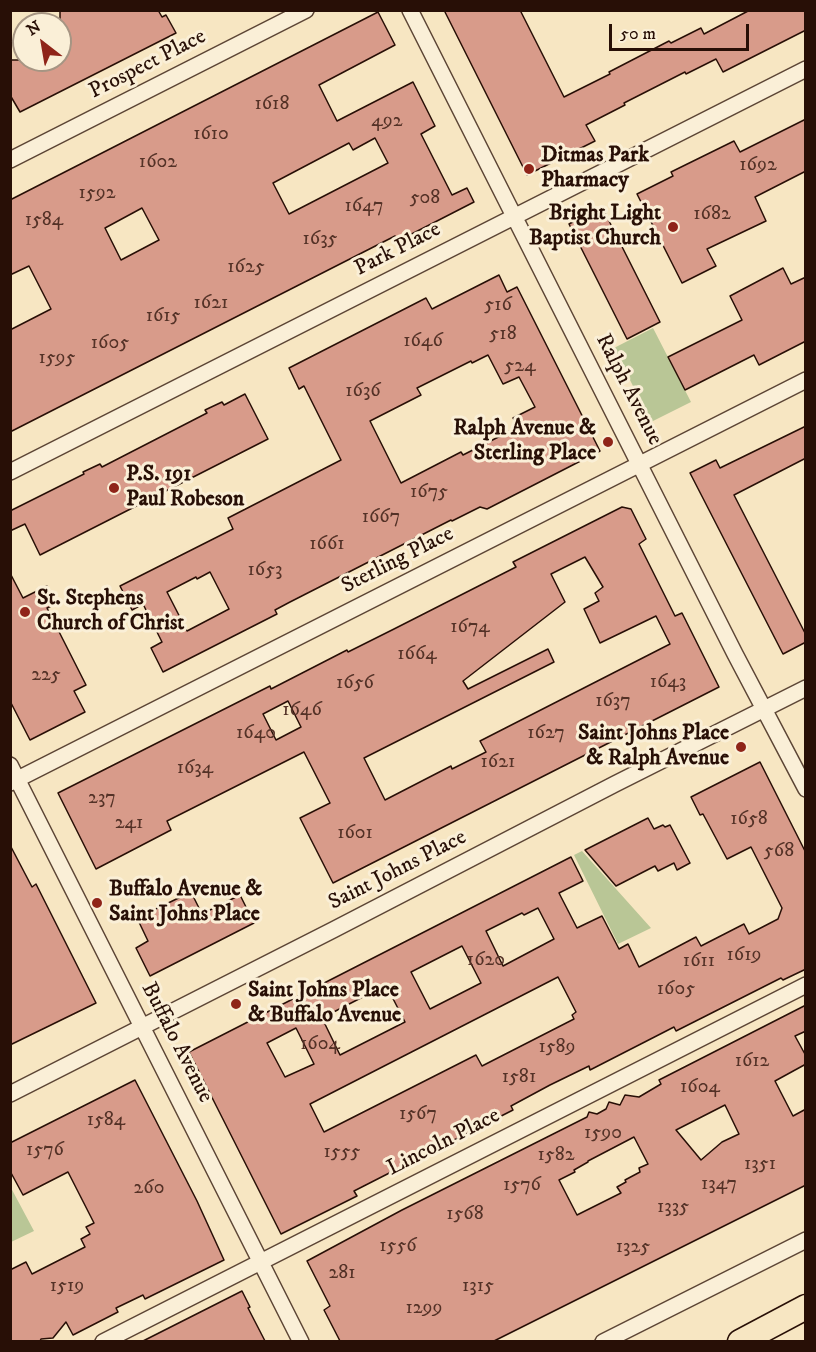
<!DOCTYPE html>
<html>
<head>
<meta charset="utf-8">
<style>
  body { margin:0 }
  #map { position:relative; width:816px; height:1352px; overflow:hidden; background:#f7e6c2; font-family:"IM FELL DW Pica",serif }
  canvas { display:block }
  .frame { position:absolute; inset:0; border:12px solid #280f06; pointer-events:none }
  .north { position:absolute; left:12px; top:12px; width:60px; height:60px; box-sizing:border-box; background:#faefd7; border:2px solid #a69583; border-radius:50%; rotate:329deg; font-size:16px; font-weight:700; line-height:24px; text-align:center; color:#280f06 }
  .north::after { content:''; display:block; margin:auto; width:21px; height:27px; background:#8f2418; clip-path:polygon(50% 0,100% 100%,50% 72%,0 100%) }
  .scale { position:absolute; left:609px; top:24px; width:140px; height:27px; box-sizing:border-box; border:3px solid #280f06; border-top:0; padding-left:8px; font-size:18px; line-height:21px; white-space:nowrap; color:#280f06; -webkit-text-stroke:4px #faefd7; paint-order:stroke }
</style>
</head>
<body>
<div id="map">
<canvas width="816" height="1352"></canvas>
<div class="frame"></div>
<div class="north">N</div>
<div class="scale">50 m</div>
</div>
<script>
const g = document.querySelector('canvas').getContext('2d');
g.lineJoin = 'round';
function fillPath(path, color) { g.fillStyle = color; g.fill(path, 'evenodd'); }
const poly = rows => new Path2D(rows.map(r => 'M' + r).join(''));
function strokePath(path, color, width, dash) { g.strokeStyle = color; g.lineWidth = width; g.lineCap = dash ? 'butt' : 'round'; g.setLineDash(dash || []); g.stroke(path); }
function label(font, color, halo, rows, align = 'center') {
  g.font = font + ' "IM FELL DW Pica",serif'; g.lineWidth = 6; g.setLineDash([]); g.textBaseline = 'middle'; g.strokeStyle = halo; g.fillStyle = color; for (const [text, x, y, turn = 0] of rows) {
    g.save(); g.translate(x, y); g.rotate((+turn || 0) * Math.PI / 180); g.textAlign = isNaN(turn) ? turn : align; if (halo) g.strokeText(text, 0, 0); g.fillText(text, 0, 0); g.restore();
  }
}
fillPath(poly([
  [653,328,691,402,651,422,614,348],
  [582,851,651,928,618,944,574,855],
  [10,1186,34,1231,11,1242,10,1242]
]), '#b9c696');
const building = poly([
  [60,10,158,10,162,17,166,15,176,33,20,112,10,95,10,60,60,60,60,10],
  [444,10,520,10,564,97,610,74,609,72,669,41,671,43,701,28,704,34,750,10,806,10,806,30,723,72,716,59,686,74,685,72,624,103,625,105,586,125,595,141,527,175,444,10],
  [378,12,395,45,319,85,337,121,413,82,435,126,421,134,452,195,467,188,474,202,398,241,395,236,10,432,10,330,51,309,29,266,10,275,10,200,378,12],
  [375,138,388,163,289,214,273,183,349,143,353,150,375,138],
  [142,208,159,240,121,260,105,228,142,208],
  [806,119,806,171,755,197,766,221,707,249,716,266,682,283,637,194,673,176,671,172,734,141,740,152,806,119],
  [602,207,660,322,627,339,569,224,602,207],
  [783,268,791,284,806,277,806,341,759,365,754,355,685,390,668,357,742,320,730,296,783,268],
  [499,275,507,292,517,287,600,451,487,509,480,507,452,521,451,520,290,602,275,610,277,614,163,672,151,648,162,642,143,604,132,610,120,586,233,529,228,518,341,460,304,386,299,389,289,368,426,298,432,309,499,275],
  [488,355,503,384,519,377,535,407,513,418,518,427,463,455,461,452,401,483,370,421,421,395,417,388,471,361,472,363,488,355],
  [210,572,229,609,187,631,167,592,196,577,197,579,210,572],
  [245,394,268,439,40,555,25,524,10,531,10,511,84,474,83,472,100,464,102,467,207,413,205,410,222,402,224,405,245,394],
  [806,426,806,458,734,495,806,635,806,642,783,654,690,473,716,460,720,468,806,426],
  [622,507,631,509,646,539,639,544,675,616,682,613,719,687,333,883,300,818,330,803,304,752,167,821,171,830,96,869,58,793,270,686,271,689,347,650,348,652,394,629,516,567,513,562,622,507],
  [585,557,603,587,595,593,599,601,584,609,600,643,656,616,670,644,480,741,486,752,452,769,451,766,385,800,364,758,554,662,548,649,468,689,463,681,565,602,551,574,585,557],
  [288,701,301,727,276,740,263,714,288,701],
  [10,573,23,598,47,586,56,604,47,608,86,685,74,691,85,712,30,740,10,701,10,573],
  [760,762,806,853,806,969,783,980,781,978,676,1031,674,1027,590,1070,589,1066,550,1085,511,1106,513,1110,354,1191,357,1196,281,1234,189,1052,571,857,583,881,559,893,577,928,602,916,619,949,628,944,639,967,696,937,701,946,744,924,749,934,778,919,782,908,751,847,727,859,703,814,700,815,691,797,760,762],
  [538,908,554,939,503,966,486,931,522,913,524,915,538,908],
  [462,946,481,983,430,1009,411,972,462,946],
  [558,977,576,1012,572,1015,574,1019,482,1066,476,1055,324,1132,310,1104,558,977],
  [386,985,405,1022,340,1055,322,1018,386,985],
  [296,1028,314,1064,285,1077,267,1043,296,1028],
  [648,818,654,829,663,825,665,827,670,825,690,863,677,870,674,863,658,871,655,866,616,886,585,850,648,818],
  [10,845,32,887,36,884,96,1003,10,1045,10,845],
  [191,892,202,914,240,895,254,923,150,976,136,948,148,941,137,918,191,892],
  [806,1005,806,1031,795,1036,806,1056,806,1064,775,1081,793,1116,806,1109,806,1185,494,1341,340,1341,324,1310,330,1306,307,1261,402,1210,587,1117,589,1112,597,1114,606,1109,609,1102,620,1105,625,1095,639,1097,661,1084,659,1080,806,1005],
  [725,1105,739,1134,722,1142,701,1160,676,1130,725,1105],
  [634,1137,648,1164,639,1168,640,1172,625,1180,626,1182,617,1187,621,1193,577,1215,559,1180,575,1172,574,1170,588,1162,588,1161,634,1137],
  [135,1080,197,1201,224,1260,145,1299,143,1295,116,1308,118,1312,73,1335,66,1322,53,1338,41,1339,40,1341,10,1341,10,1270,26,1262,32,1274,85,1247,81,1239,90,1234,86,1227,94,1223,68,1172,23,1195,10,1171,10,1143,135,1080],
  [242,1291,250,1307,248,1308,265,1341,143,1341,242,1291]
]);
fillPath(building, '#d89b8a');
strokePath(building, '#280f06', 1.5);
const minor = poly([
  [410,10,735,654,806,789],
  [10,160,306,10],
  [10,472,806,69],
  [10,765,301,1342],
  [10,783,806,380],
  [10,1094,333,930,615,784,806,688],
  [103,1342,806,985],
  [603,1342,806,1240]
]);
const primary = poly([
  [740,1342,806,1307]
]);
strokePath(minor, '#5c4535', 18);
strokePath(primary, '#280f06', 27);
strokePath(minor, '#faefd7', 15);
strokePath(primary, '#f7e6c2', 24);
for (const [x, y, r, color] of [
  [529,169,6,"#8f2418"],
  [673,227,6,"#8f2418"],
  [608,442,6,"#8f2418"],
  [114,488,6,"#8f2418"],
  [25,612,6,"#8f2418"],
  [741,747,6,"#8f2418"],
  [97,903,6,"#8f2418"],
  [236,1004,6,"#8f2418"]
]) { const dot = new Path2D(); dot.arc(x, y, r, 0, 2 * Math.PI); g.fillStyle = color; g.fill(dot); strokePath(dot, '#faefd7', 2); }
label('20px', '#543227', null, [
  ["1618",272,105],
  ["492",387,122],
  ["1610",211,135],
  ["1602",158,163],
  ["1692",758,166],
  ["1592",97,194],
  ["508",425,199],
  ["1647",364,207],
  ["1682",712,215],
  ["1584",44,221],
  ["1635",320,240],
  ["1625",246,268],
  ["1621",211,304],
  ["516",498,306],
  ["1615",163,317],
  ["518",503,335],
  ["1646",423,342],
  ["1605",110,344],
  ["1595",57,359],
  ["524",520,367],
  ["1636",363,392],
  ["1675",429,493],
  ["1667",381,518],
  ["1661",327,545],
  ["1653",265,571],
  ["1674",470,628],
  ["1664",417,655],
  ["225",46,676],
  ["1643",668,683],
  ["1656",355,684],
  ["1637",613,702],
  ["1646",302,711],
  ["1640",256,734],
  ["1627",546,734],
  ["1621",498,763],
  ["1634",195,769],
  ["237",102,799],
  ["1658",749,820],
  ["241",129,824],
  ["1601",355,834],
  ["568",779,852],
  ["1619",744,956],
  ["1620",486,961],
  ["1611",699,962],
  ["1605",676,990],
  ["1604",320,1045],
  ["1589",557,1048],
  ["1612",752,1062],
  ["1581",519,1078],
  ["1604",700,1088],
  ["1567",418,1115],
  ["1584",106,1121],
  ["1590",603,1134],
  ["1576",45,1151],
  ["1555",342,1153],
  ["1582",556,1156],
  ["1351",760,1165],
  ["1347",719,1185],
  ["1576",522,1186],
  ["260",149,1189],
  ["1335",673,1208],
  ["1568",465,1215],
  ["1556",398,1247],
  ["1325",633,1248],
  ["281",342,1274],
  ["1519",67,1287],
  ["1315",478,1287],
  ["1299",424,1309]
]);
label('22px', '#280f06', '#faefd7', [
  ["Prospect Place",148,65,-27],
  ["Park Place",398,250,-27],
  ["Ralph Avenue",628,390,63],
  ["Sterling Place",398,561,-27],
  ["Saint Johns Place",398,871,-27],
  ["Buffalo Avenue",176,1043,63],
  ["Lincoln Place",444,1143,-27]
]);
label('bold 22px', '#280f06', '#faefd7', [
  ["Ditmas Park",541,156],
  ["Pharmacy",541,181],
  ["Bright Light",661,214,"right"],
  ["Baptist Church",661,239,"right"],
  ["Ralph Avenue &",596,429,"right"],
  ["Sterling Place",596,454,"right"],
  ["P.S. 191",126,475],
  ["Paul Robeson",126,500],
  ["St. Stephens",37,599],
  ["Church of Christ",37,624],
  ["Saint Johns Place",729,734,"right"],
  ["& Ralph Avenue",729,759,"right"],
  ["Buffalo Avenue &",109,890],
  ["Saint Johns Place",109,915],
  ["Saint Johns Place",248,991],
  ["& Buffalo Avenue",248,1016]
], 'left');
</script>
</body>
</html>
